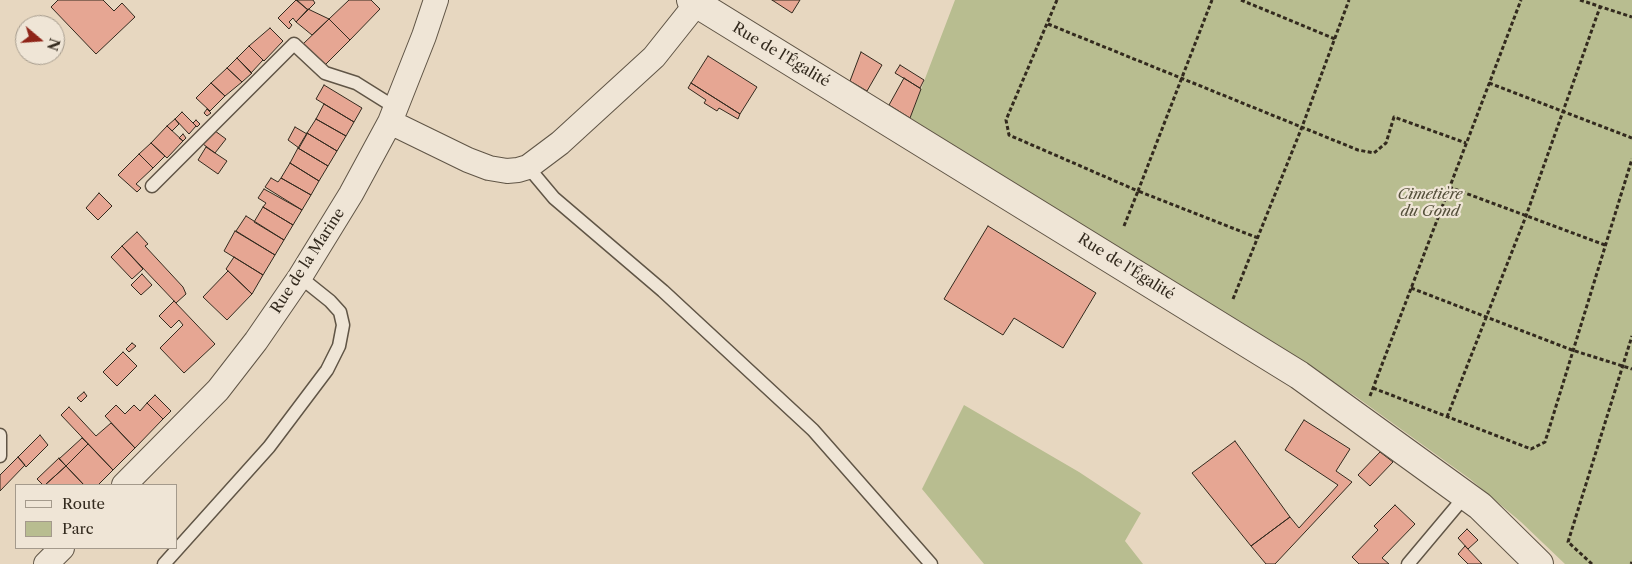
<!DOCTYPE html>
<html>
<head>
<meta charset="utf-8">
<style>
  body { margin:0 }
  #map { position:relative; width:1632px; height:564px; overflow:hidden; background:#e7d7c0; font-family:"Libre Caslon Text",serif }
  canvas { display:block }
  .legend { position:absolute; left:15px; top:484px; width:162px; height:65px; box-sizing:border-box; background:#efe5d6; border:1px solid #a49a8c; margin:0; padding:6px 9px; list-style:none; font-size:15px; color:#332a1e }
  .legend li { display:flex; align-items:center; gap:10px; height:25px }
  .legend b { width:25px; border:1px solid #a49a8c }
  .north { position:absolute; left:15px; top:15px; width:50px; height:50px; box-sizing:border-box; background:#efe5d6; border:1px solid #a49a8c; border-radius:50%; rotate:108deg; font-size:14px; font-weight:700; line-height:20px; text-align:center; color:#332a1e }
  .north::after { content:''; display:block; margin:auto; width:18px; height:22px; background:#8f2418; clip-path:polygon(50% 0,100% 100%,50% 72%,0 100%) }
</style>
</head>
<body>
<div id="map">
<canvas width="1632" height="564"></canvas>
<ul class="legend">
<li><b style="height:6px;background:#efe5d6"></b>Route</li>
<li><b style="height:14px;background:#b8bd90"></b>Parc</li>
</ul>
<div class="north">N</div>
</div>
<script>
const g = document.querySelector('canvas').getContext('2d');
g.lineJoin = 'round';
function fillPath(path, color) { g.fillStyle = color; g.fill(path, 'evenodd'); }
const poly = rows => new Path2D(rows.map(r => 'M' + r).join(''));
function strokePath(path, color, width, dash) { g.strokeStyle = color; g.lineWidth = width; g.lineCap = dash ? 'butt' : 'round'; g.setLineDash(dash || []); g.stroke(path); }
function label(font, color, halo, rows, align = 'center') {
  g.font = font + ' "Libre Caslon Text",serif'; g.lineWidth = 4.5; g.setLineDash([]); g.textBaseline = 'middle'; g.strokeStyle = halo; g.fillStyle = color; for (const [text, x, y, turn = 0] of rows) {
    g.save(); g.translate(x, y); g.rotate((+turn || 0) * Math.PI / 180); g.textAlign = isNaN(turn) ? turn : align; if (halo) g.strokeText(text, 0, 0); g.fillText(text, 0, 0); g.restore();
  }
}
fillPath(poly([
  [955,0,1632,0,1632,564,1565,564,1521,522,1470,479,1355,396,910,118],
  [964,405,1079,472,1141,513,1125,541,1143,564,984,564,922,489]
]), '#b8bd90');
const building = poly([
  [58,0,103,0,114,11,122,3,135,17,96,54,51,7,58,0],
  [296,0,308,10,296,22,293,18,289,22,292,25,289,29,278,18,296,0],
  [297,0,313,0,315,3,308,10,297,0],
  [349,0,371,0,380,9,350,40,329,19,349,0],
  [772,0,800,0,792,13,772,0],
  [308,9,329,19,312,35,296,22,308,9],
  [329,19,350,40,325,65,303,44,329,19],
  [270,28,283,41,264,61,249,46,270,28],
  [249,46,263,60,251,73,237,58,249,46],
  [861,52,882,65,867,91,850,81,861,52],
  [708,56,757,87,740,114,691,83,708,56],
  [237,58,252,73,242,82,227,68,237,58],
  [900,65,924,80,920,88,895,73,900,65],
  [227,68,242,82,225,96,211,83,227,68],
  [904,78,921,89,910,118,889,105,904,78],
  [211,83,225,96,210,111,196,98,211,83],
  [691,83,740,114,738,119,719,108,717,111,704,103,706,100,688,88,691,83],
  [324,85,362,108,354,122,316,99,324,85],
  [324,104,354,122,346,136,316,119,324,104],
  [207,109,211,113,207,116,204,113,207,109],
  [182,112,196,126,189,134,175,119,182,112],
  [175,119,179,124,172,131,167,126,175,119],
  [316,119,346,136,337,151,307,133,316,119],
  [196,120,200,124,197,127,193,123,196,120],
  [167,126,183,141,167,158,151,143,167,126],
  [295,127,307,134,299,148,288,140,295,127],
  [211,128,226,139,215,153,199,141,211,128],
  [307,133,337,151,328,166,298,148,307,133],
  [183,134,186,138,183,141,179,138,183,134],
  [151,143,165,156,153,168,139,154,151,143],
  [206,147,227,161,218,174,198,160,206,147],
  [298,148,328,166,319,181,290,163,298,148],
  [139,154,153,168,136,184,141,188,137,192,118,175,139,154],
  [290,163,319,181,311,195,281,178,290,163],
  [271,178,278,182,281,178,311,195,302,210,265,187,271,178],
  [264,189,302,210,293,225,263,207,266,203,258,198,264,189],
  [99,193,112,206,98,220,86,208,99,193],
  [263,207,293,225,284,240,254,222,263,207],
  [246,216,284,240,275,255,236,231,246,216],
  [988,226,1096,293,1063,348,1014,318,1003,335,944,299,988,226],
  [235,231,275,255,263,275,224,251,235,231],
  [137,232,148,244,145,246,183,287,186,294,176,303,122,246,137,232],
  [122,246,143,269,132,279,111,257,122,246],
  [234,257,263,275,252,294,226,269,234,257],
  [228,271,252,294,227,320,203,297,228,271],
  [142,274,152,285,141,295,131,285,142,274],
  [174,301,215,344,184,373,160,348,183,325,179,320,171,328,159,316,174,301],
  [132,343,136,346,129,352,126,349,132,343],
  [123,352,137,366,117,386,103,372,123,352],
  [84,392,87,396,81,402,77,398,84,392],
  [155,395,171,411,163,419,147,403,155,395],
  [147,403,163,419,135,448,105,416,116,405,125,414,134,405,140,411,147,403],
  [69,407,96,436,111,423,135,448,113,470,61,415,69,407],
  [1304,420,1350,449,1336,471,1352,482,1275,564,1266,564,1251,546,1290,517,1299,528,1338,485,1285,450,1304,420],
  [40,435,48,445,26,467,18,457,40,435],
  [82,438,88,444,66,466,59,459,82,438],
  [1235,441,1290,517,1251,546,1192,473,1235,441],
  [88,444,113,470,98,485,84,485,66,466,88,444],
  [1380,452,1393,462,1370,486,1358,475,1380,452],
  [18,457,25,465,0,491,0,475,18,457],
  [59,458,66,466,45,485,43,485,37,479,59,458],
  [66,466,84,485,45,485,66,466],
  [1395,505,1415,524,1382,558,1389,564,1359,564,1352,557,1378,530,1374,526,1395,505],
  [1467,529,1478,540,1468,549,1458,538,1467,529],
  [1465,546,1482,564,1468,564,1458,554,1465,546]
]);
fillPath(building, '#e6a693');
strokePath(building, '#332a1e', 1);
const service = poly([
  [528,167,554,198,663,291,813,430,931,564],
  [152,186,294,44,325,73,356,83,396,108],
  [0,435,0,456],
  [164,564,269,447,327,370,339,346,343,325,340,312,330,301,300,277],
  [1408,564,1466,495]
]);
const minor = poly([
  [390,122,468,160,489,168,507,171,518,170,528,167,560,143,654,57,697,3],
  [124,485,218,390,256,341,300,277,351,194,390,122,424,36,436,0],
  [46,564,62,548]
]);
const tertiary = poly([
  [691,0,1299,375,1480,506,1539,564]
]);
strokePath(service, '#605546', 15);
strokePath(minor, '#605546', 26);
strokePath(tertiary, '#605546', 30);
strokePath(poly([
  [1057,0,1006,120,1009,135,1138,191,1212,0],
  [1241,0,1335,39],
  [1580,0,1632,17],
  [1048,24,1358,150,1374,153,1386,143,1394,117,1466,143],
  [1489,83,1632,138],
  [1449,187,1605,245],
  [1124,226,1138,191,1258,238],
  [1411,288,1572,350,1632,369],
  [1233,299,1302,127,1349,0],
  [1373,388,1531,449,1545,442,1632,159],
  [1370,396,1521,0],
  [1447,417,1526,216,1600,7],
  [1592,564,1568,542,1632,336],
  [1631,564,1632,562]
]), '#332a1e', 3, [4, 2.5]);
strokePath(service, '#efe5d6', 12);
strokePath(minor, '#efe5d6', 24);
strokePath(tertiary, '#efe5d6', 28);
label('15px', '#332a1e', '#efe5d6', [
  ["Rue de l'Égalité",781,55,31],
  ["Rue de la Marine",308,261,-57],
  ["Rue de l'Égalité",1126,267,32]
]);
label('italic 15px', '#544f3a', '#efe5d6', [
  ["Cimetière",1430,195],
  ["du Gond",1430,212]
]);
</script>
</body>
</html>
